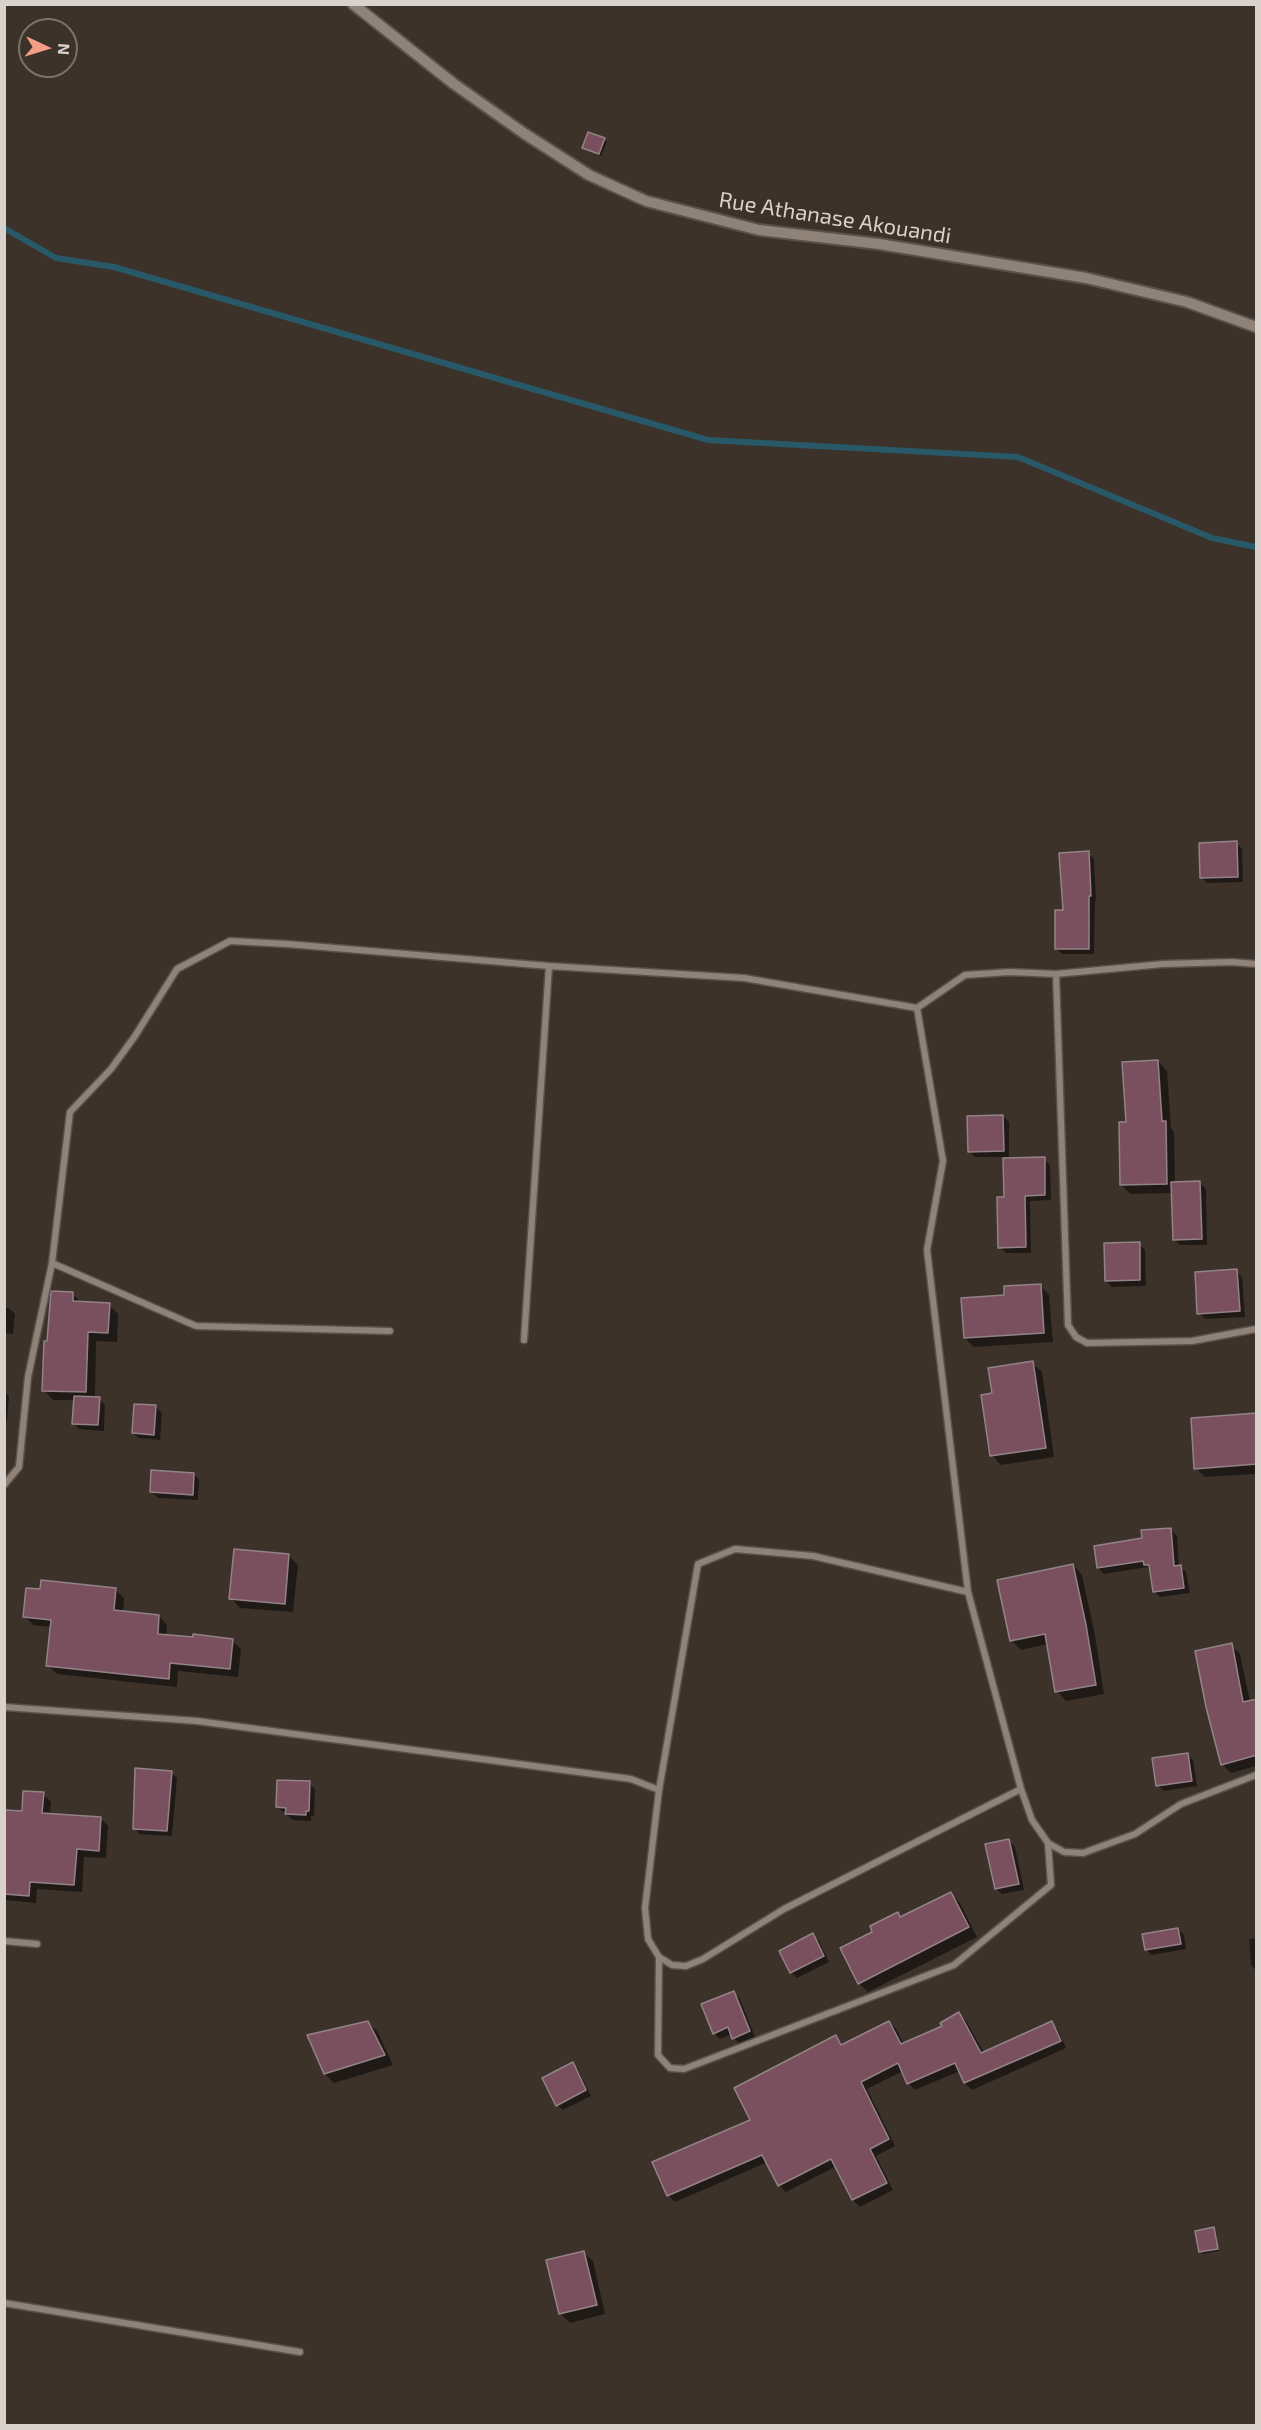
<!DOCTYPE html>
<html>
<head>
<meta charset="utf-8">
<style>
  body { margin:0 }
  #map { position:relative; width:1261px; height:2430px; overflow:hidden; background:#3c322a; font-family:"Exo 2",sans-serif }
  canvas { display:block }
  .frame { position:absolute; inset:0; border:6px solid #d8d1cc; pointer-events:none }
  .north { position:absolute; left:18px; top:18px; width:60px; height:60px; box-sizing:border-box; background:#3c322a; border:2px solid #7a726b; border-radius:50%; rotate:94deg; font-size:16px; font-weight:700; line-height:24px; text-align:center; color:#d8d1cc }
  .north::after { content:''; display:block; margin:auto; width:21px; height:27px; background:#f49e87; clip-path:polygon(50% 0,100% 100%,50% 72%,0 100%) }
</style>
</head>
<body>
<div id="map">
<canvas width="1261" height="2430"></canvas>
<div class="frame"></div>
<div class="north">N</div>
</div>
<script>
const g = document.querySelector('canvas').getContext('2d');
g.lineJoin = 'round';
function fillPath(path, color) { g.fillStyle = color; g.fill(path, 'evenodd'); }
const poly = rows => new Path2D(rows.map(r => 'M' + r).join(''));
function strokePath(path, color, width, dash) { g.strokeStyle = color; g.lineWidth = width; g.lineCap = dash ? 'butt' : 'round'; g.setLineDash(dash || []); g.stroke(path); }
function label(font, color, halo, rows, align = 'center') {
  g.font = font + ' "Exo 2",sans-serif'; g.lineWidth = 6; g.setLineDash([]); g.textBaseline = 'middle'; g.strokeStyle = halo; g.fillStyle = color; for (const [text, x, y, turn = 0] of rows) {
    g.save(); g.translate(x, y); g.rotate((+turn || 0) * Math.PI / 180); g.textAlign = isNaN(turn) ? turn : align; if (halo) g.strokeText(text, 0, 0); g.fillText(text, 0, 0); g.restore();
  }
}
fillPath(poly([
  [604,139,607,142,601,156,584,147],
  [1236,843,1242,849,1243,882,1207,883,1201,877],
  [1088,853,1094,859,1096,901,1095,901,1094,954,1062,954,1056,948,1065,912],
  [1158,1061,1167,1071,1171,1128,1174,1132,1175,1183,1200,1183,1206,1189,1207,1245,1180,1245,1174,1239,1173,1193,1130,1194,1121,1184,1127,1123],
  [1003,1116,1009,1122,1009,1157,975,1157,969,1151],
  [1044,1159,1050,1165,1051,1200,1030,1201,1031,1253,1006,1253,1000,1247,1005,1198],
  [1139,1244,1145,1250,1146,1286,1112,1287,1106,1281],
  [1236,1271,1242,1277,1245,1317,1205,1319,1199,1313],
  [1040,1285,1049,1295,1053,1342,974,1347,965,1338,1006,1297],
  [72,1294,82,1303,109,1305,118,1314,117,1342,96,1341,95,1398,99,1399,105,1405,104,1431,79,1429,74,1423,75,1400,53,1400,44,1390,48,1342],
  [4,1308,9,1308,15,1314,13,1334,4,1333],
  [1032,1363,1042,1372,1054,1457,1001,1465,992,1455,994,1395],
  [4,1391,9,1396,7,1421,4,1421],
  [156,1407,162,1413,160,1440,139,1438,133,1433],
  [1256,1416,1256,1474,1205,1477,1196,1468],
  [194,1474,199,1480,198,1500,158,1498,152,1492],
  [1171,1530,1177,1536,1179,1566,1186,1572,1190,1593,1160,1597,1154,1591,1151,1571,1148,1567,1104,1574,1098,1568],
  [289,1556,298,1565,293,1612,240,1608,231,1598],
  [1073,1565,1082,1575,1095,1635,1104,1694,1066,1701,1057,1691,1048,1644,1021,1650,1012,1641],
  [115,1589,124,1598,123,1613,159,1616,167,1625,166,1636,232,1640,241,1649,238,1677,178,1671,177,1687,57,1674,48,1665,52,1627,33,1625,25,1617],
  [1231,1645,1240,1654,1250,1702,1256,1701,1256,1766,1231,1773,1222,1764],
  [1187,1754,1193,1760,1197,1786,1164,1791,1158,1785],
  [171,1772,177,1778,172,1836,140,1834,134,1828],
  [309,1783,315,1789,314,1816,311,1816,311,1821,293,1820,277,1807],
  [43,1794,51,1802,50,1815,100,1818,108,1826,106,1858,84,1857,82,1892,37,1889,36,1903,4,1900,4,1811,24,1812],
  [1009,1841,1015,1847,1024,1890,1002,1894,996,1889],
  [951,1894,960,1903,977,1937,868,1992,859,1983,874,1932,898,1914,902,1918],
  [1178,1929,1184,1935,1186,1949,1152,1955,1146,1949],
  [813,1935,819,1941,829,1962,797,1978,791,1973,781,1951],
  [1256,1938,1256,1971,1251,1965,1249,1939],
  [734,1993,740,1999,755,2037,739,2044,732,2034,720,2039,714,2033],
  [959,2014,966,2021,984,2053,1051,2023,1058,2030,1066,2048,972,2090,965,2083,960,2071,915,2090,908,2083,903,2071,867,2089,895,2146,876,2156,893,2190,860,2207,853,2200,837,2166,786,2192,779,2185,768,2162,675,2202,668,2195,752,2121,836,2037,843,2045,889,2022,896,2029,904,2044,944,2027],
  [367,2022,377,2031,393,2065,334,2083,325,2074],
  [573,2064,578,2070,591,2096,563,2110,557,2105],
  [1214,2229,1216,2232,1219,2251,1203,2254,1200,2251],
  [583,2252,593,2261,605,2314,570,2323,561,2314]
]), '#0007');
strokePath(poly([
  [4,228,56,258,114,267,708,440,1018,457,1212,538,1256,547]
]), '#275969', 6);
const building = poly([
  [588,132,605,138,599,154,582,148,588,132],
  [1237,841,1238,877,1200,878,1199,843,1237,841],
  [1089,851,1091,896,1089,896,1089,949,1055,949,1055,910,1063,910,1059,853,1089,851],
  [1158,1060,1162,1121,1166,1121,1167,1184,1120,1185,1119,1122,1126,1122,1122,1062,1158,1060],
  [1003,1115,1004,1151,968,1152,967,1116,1003,1115],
  [1045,1157,1045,1195,1025,1196,1026,1247,998,1248,997,1197,1004,1197,1003,1158,1045,1157],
  [1200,1181,1202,1239,1173,1240,1171,1182,1200,1181],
  [1140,1242,1140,1280,1105,1281,1104,1243,1140,1242],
  [1237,1269,1240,1311,1197,1314,1195,1272,1237,1269],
  [1041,1284,1044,1333,964,1338,961,1298,1004,1295,1004,1286,1041,1284],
  [51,1291,73,1292,73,1301,110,1303,108,1333,88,1332,86,1392,42,1391,44,1341,47,1341,51,1291],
  [1033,1361,1046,1448,990,1456,981,1395,992,1393,988,1368,1033,1361],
  [74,1396,100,1397,98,1425,72,1424,74,1396],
  [134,1404,156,1405,154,1435,132,1433,134,1404],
  [1257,1413,1257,1464,1194,1469,1191,1418,1257,1413],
  [151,1470,194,1473,193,1495,150,1492,151,1470],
  [1171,1528,1174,1566,1181,1565,1184,1588,1153,1592,1149,1565,1144,1565,1143,1561,1097,1568,1094,1546,1142,1538,1141,1530,1171,1528],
  [234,1549,289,1554,285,1604,229,1599,234,1549],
  [1073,1564,1086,1625,1096,1685,1055,1692,1045,1634,1010,1641,997,1580,1073,1564],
  [41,1580,116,1588,114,1610,159,1615,158,1634,193,1637,193,1634,233,1639,230,1669,170,1663,169,1679,46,1666,51,1620,23,1617,26,1588,40,1589,41,1580],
  [1232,1643,1243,1702,1257,1699,1257,1755,1221,1765,1206,1707,1195,1651,1232,1643],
  [1188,1753,1192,1781,1156,1786,1152,1758,1188,1753],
  [135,1768,172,1771,167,1831,133,1829,135,1768],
  [277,1780,310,1781,309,1811,306,1811,306,1815,285,1814,286,1808,276,1807,277,1780],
  [23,1791,44,1792,42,1813,101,1817,99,1851,77,1849,74,1885,30,1882,29,1896,4,1894,4,1810,22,1811,23,1791],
  [1009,1839,1019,1884,995,1889,985,1844,1009,1839],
  [951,1892,969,1927,858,1984,840,1948,872,1932,870,1926,898,1912,900,1917,951,1892],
  [1178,1928,1181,1944,1145,1950,1142,1934,1178,1928],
  [813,1933,824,1956,790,1973,779,1951,813,1933],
  [734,1991,750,2031,732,2039,728,2027,713,2034,701,2004,734,1991],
  [959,2012,981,2053,1052,2021,1061,2041,964,2083,955,2063,907,2084,898,2063,861,2082,889,2139,870,2149,887,2183,852,2200,831,2159,778,2186,762,2155,667,2196,652,2162,750,2120,734,2088,836,2035,841,2045,889,2021,901,2044,942,2026,940,2023,959,2012],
  [368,2021,385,2055,324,2074,307,2035,368,2021],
  [573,2062,586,2090,556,2106,542,2078,573,2062],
  [1214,2227,1218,2249,1199,2252,1195,2231,1214,2227],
  [584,2251,597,2305,559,2314,546,2260,584,2251]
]);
fillPath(building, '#7a505e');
strokePath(building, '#938388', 1.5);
const minor = poly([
  [1056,974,1068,1325,1076,1337,1087,1343,1192,1341,1256,1329],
  [917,1008,943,1161,927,1250,968,1592,1021,1789,1032,1820,1048,1843,1064,1852,1083,1853,1135,1834,1181,1804,1256,1775],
  [52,1263,196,1326,390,1331],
  [524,1340,549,966,744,978,917,1008,965,975,1010,972,1056,974,1163,964,1232,962,1256,964],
  [4,1485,19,1467,28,1377,52,1263,70,1112,111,1069,135,1036,177,969,230,941,287,944,549,966],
  [968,1592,813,1556,735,1549,698,1564,659,1790,645,1908,648,1939,659,1957,672,1965,686,1966,703,1959,784,1909,1021,1789],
  [4,1707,197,1721,631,1779,659,1790],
  [4,1941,37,1944],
  [659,1957,658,2055,670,2068,684,2069,954,1965,1051,1885,1048,1843],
  [4,2303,300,2352]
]);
const tertiary = poly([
  [353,4,454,84,525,134,589,175,646,201,759,230,879,244,1086,278,1187,302,1256,327]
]);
strokePath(minor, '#59514a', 9);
strokePath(tertiary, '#59514a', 14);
strokePath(minor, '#8e8279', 6);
strokePath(tertiary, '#8e8279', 10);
label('22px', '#d8d1cc', '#3c322a', [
  ["Rue Athanase Akouandi",835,218,9]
]);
</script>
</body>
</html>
